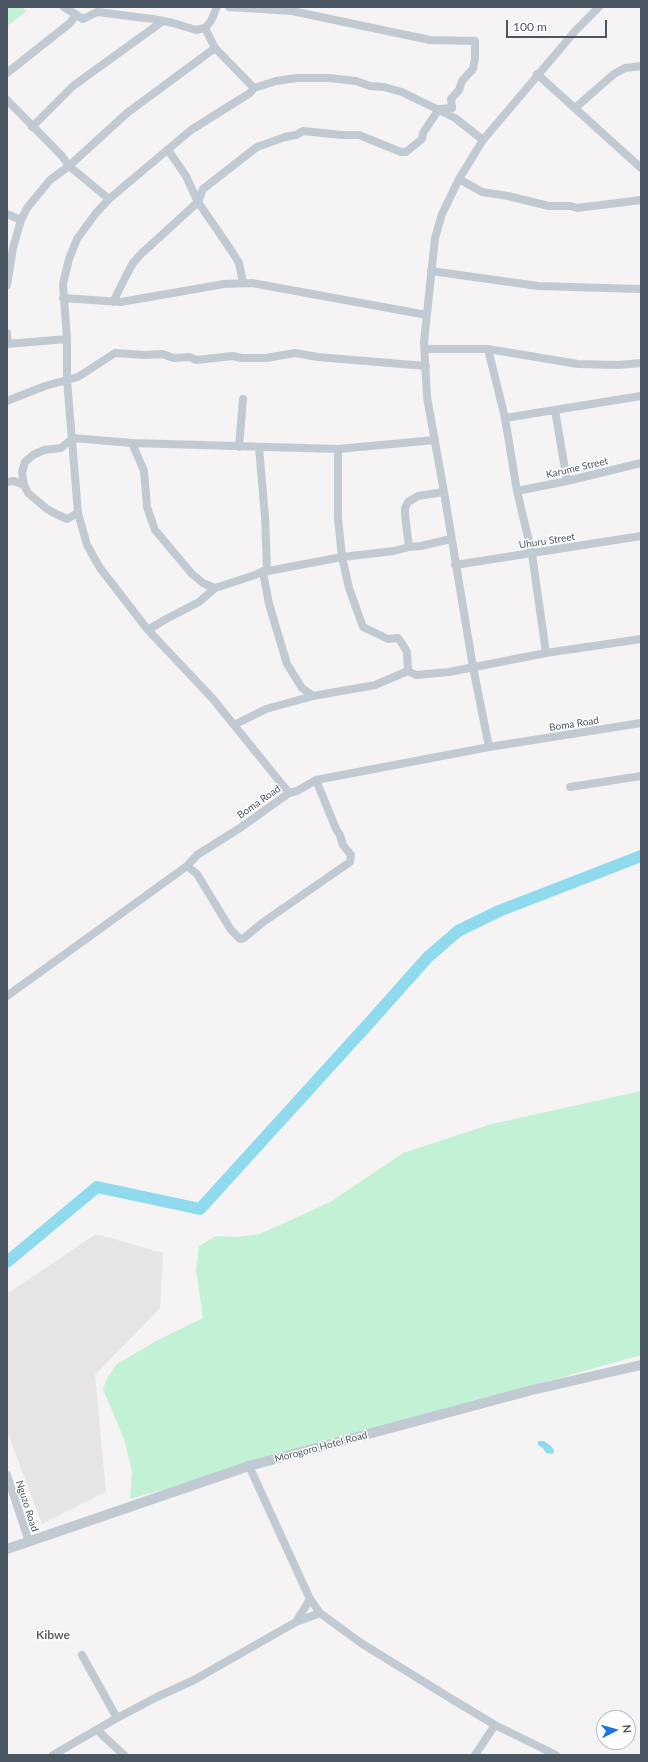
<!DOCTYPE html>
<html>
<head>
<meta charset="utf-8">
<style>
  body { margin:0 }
  #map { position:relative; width:648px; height:1762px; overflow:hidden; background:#f5f3f3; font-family:Lato,sans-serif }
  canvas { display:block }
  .frame { position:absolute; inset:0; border:8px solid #4a5661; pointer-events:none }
  .north { position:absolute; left:596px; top:1710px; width:40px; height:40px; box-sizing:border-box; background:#fff; border:1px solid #b7bbc0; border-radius:50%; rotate:84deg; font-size:11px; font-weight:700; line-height:16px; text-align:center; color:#4a5661 }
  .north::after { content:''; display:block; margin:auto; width:14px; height:18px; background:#1a73e8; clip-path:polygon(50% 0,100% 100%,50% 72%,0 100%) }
  .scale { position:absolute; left:506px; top:20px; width:101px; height:18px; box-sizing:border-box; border:2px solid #4a5661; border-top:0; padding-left:5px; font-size:12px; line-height:14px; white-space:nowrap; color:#4a5661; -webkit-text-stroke:3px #fff; paint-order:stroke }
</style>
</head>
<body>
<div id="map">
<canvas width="648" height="1762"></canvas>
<div class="frame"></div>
<div class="north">N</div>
<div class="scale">100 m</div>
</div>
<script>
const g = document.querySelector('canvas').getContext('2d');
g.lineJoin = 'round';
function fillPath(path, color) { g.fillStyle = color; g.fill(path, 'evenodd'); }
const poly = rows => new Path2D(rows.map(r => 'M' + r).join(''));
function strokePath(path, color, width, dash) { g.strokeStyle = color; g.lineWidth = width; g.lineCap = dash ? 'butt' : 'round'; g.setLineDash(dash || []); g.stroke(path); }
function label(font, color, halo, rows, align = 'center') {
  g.font = font + ' Lato,sans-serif'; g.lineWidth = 3; g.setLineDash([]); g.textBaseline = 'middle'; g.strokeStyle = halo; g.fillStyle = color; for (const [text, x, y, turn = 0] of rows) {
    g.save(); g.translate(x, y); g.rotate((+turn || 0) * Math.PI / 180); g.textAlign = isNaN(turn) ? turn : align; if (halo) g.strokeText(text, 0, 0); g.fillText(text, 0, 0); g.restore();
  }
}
fillPath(poly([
  [96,1234,163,1253,160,1308,95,1375,106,1492,42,1524,7,1431,7,1294]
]), '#e6e4e5');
fillPath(poly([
  [7,7,23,7,26,12,7,26],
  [641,1091,641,1355,130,1499,132,1471,124,1439,103,1389,107,1378,117,1364,158,1340,203,1318,196,1270,199,1246,216,1236,238,1237,259,1234,287,1222,332,1201,403,1153,492,1124]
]), '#c3f1d5');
fillPath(poly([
  [538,1441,544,1441,551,1446,554,1450,553,1454,546,1453,543,1448,538,1445]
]), '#90daee');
strokePath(poly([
  [7,1262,97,1187,200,1209,370,1022,427,958,458,931,499,911,641,856]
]), '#90daee', 12);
strokePath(poly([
  [64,7,83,19,97,12,153,19,173,23,196,30,205,28,211,21,217,7],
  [205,28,215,48,254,88],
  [7,73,70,23,76,15],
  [537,74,641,168],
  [7,100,62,156,69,166,109,199],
  [575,108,614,74,625,68,641,66],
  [32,127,73,86,163,21],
  [168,150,186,176,198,202,231,250,239,263,243,283],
  [459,179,482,192,508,196,549,206,570,206,577,208,641,200],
  [7,214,21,220],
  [431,271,538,286,641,289],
  [7,285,13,248,21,220,27,208,50,180,69,166,127,113,215,48],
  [63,298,121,302,224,284,252,283,427,315],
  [113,302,126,276,133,263,141,254,198,202,203,189,257,147,285,137,296,135,303,131,342,135,359,135,401,152,406,152,422,139,423,133,439,109,452,108,451,99,459,90,462,81,473,69,475,59,475,41,430,40,292,11,229,7],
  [7,333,8,344],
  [7,344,67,339],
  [425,349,488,349,578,364,618,365,641,363],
  [488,349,505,418,517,491,532,554,546,653],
  [7,401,45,386,78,377,115,353,145,355,162,354,174,358,190,357,196,360,233,356,241,358,266,358,295,353,318,357,426,366],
  [555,410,567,481],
  [505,418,641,396],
  [132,443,144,471,147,507,155,530,192,574,203,583,215,588],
  [239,447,243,399],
  [259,447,265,517,267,569],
  [338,449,338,518,342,557,349,588,363,627,388,639,398,638,403,645,407,652,408,671],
  [7,482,14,481,24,485],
  [517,491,567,481,641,463],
  [78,513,67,519,54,513,47,509,28,493,24,485,22,472,25,462,33,455,44,450,61,448,73,438,132,443,338,449,435,440],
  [409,547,405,515,405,508,408,502,418,496,444,492],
  [455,565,641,536],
  [263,572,269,604,287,664,302,688,313,696,375,685,408,671,416,675,449,672,546,653,641,639],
  [263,572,342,557,394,551,409,547,421,546,451,539],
  [148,630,166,619,199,602,215,588,255,575,267,569],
  [234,725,266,709,313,696],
  [489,747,473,667,444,492,427,397,424,342,435,238,442,214,459,179,483,140,576,30,599,7],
  [570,787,641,776],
  [289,793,213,699,148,630,100,568,87,545,78,513,67,380,67,339,63,284,69,259,77,239,96,213,109,199,191,130,250,93,254,88,276,81,297,78,329,78,356,81,370,86,384,87,402,92,455,118,483,140],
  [187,866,197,874,231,930,240,939,244,938,262,923,350,862,351,855,343,845,340,835,336,829,316,780],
  [7,996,187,866,197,855,240,828,289,793,297,791,316,780,489,747,641,723],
  [249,1466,310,1599,320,1613,361,1643,450,1698,495,1725,556,1755],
  [7,1475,29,1542],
  [296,1622,320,1613],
  [82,1655,117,1718],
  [97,1730,124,1755],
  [53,1755,117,1718,157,1697,194,1680,296,1622,310,1599],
  [475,1755,495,1725]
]), '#c1cad2', 8);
strokePath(poly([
  [7,1549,249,1466,532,1390,641,1365]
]), '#c1cad2', 10);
label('10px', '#4a5661', '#fff', [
  ["Karume Street",577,468,-13],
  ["Uhuru Street",547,541,-9],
  ["Boma Road",574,724,-9],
  ["Boma Road",259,802,-35],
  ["Morogoro Hotel Road",321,1447,-15],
  ["Nguzo Road",27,1506,72]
]);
label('bold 12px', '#5f6368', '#fff', [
  ["Kibwe",53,1635]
]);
</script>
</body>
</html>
